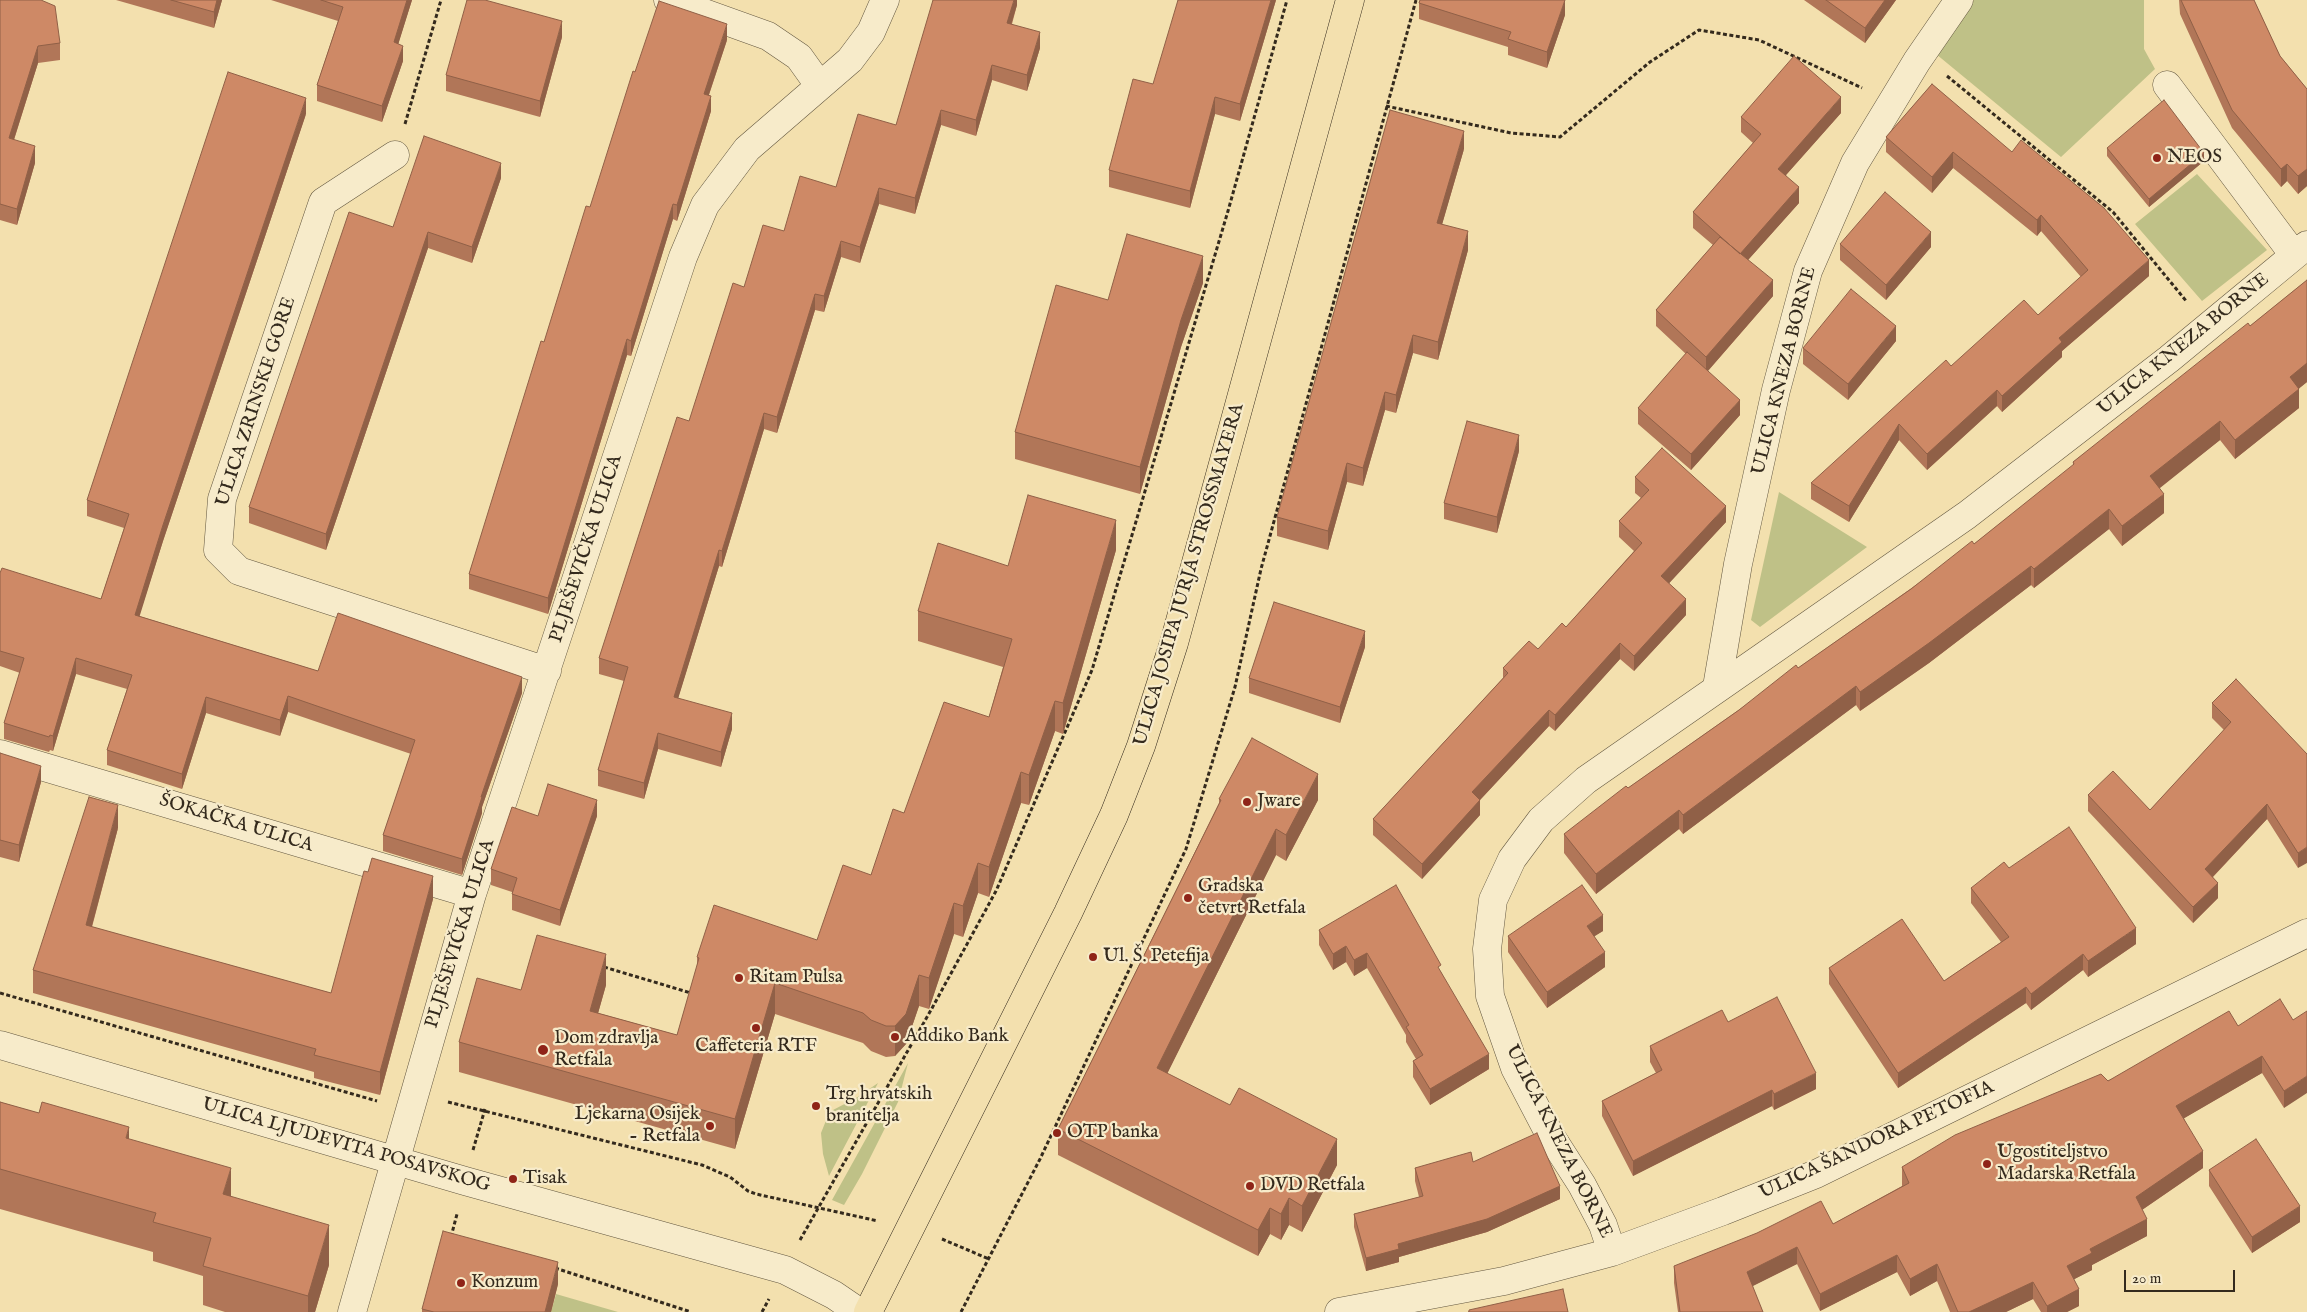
<!DOCTYPE html>
<html>
<head>
<meta charset="utf-8">
<style>
  body { margin:0 }
  #map { position:relative; width:2307px; height:1312px; overflow:hidden; background:#f3e0ae; font-family:"IM FELL English",serif }
  canvas { display:block }
  .scale { position:absolute; left:2124px; top:1270px; width:111px; height:22px; box-sizing:border-box; border:2px solid #342a1d; border-top:0; padding-left:6px; font-size:15px; line-height:18px; white-space:nowrap; color:#342a1d; -webkit-text-stroke:4px #f7ebca; paint-order:stroke }
</style>
</head>
<body>
<div id="map">
<canvas width="2307" height="1312"></canvas>
<div class="scale">20 m</div>
</div>
<script>
const g = document.querySelector('canvas').getContext('2d');
g.lineJoin = 'round';
function fillPath(path, color) { g.fillStyle = color; g.fill(path, 'evenodd'); }
const poly = rows => new Path2D(rows.map(r => 'M' + r).join(''));
function strokePath(path, color, width, dash) { g.strokeStyle = color; g.lineWidth = width; g.lineCap = dash ? 'butt' : 'round'; g.setLineDash(dash || []); g.stroke(path); }
function label(font, color, halo, rows, align = 'center') {
  g.font = font + ' "IM FELL English",serif'; g.lineWidth = 4.5; g.setLineDash([]); g.textBaseline = 'middle'; g.strokeStyle = halo; g.fillStyle = color; for (const [text, x, y, turn = 0] of rows) {
    g.save(); g.translate(x, y); g.rotate((+turn || 0) * Math.PI / 180); g.textAlign = isNaN(turn) ? turn : align; if (halo) g.strokeText(text, 0, 0); g.fillText(text, 0, 0); g.restore();
  }
}
fillPath(poly([
  [1974,0,2144,0,2144,49,2155,69,2061,157,1936,54],
  [2197,174,2267,250,2202,301,2135,224],
  [1779,492,1867,547,1760,627,1751,620],
  [908,1063,898,1102,862,1174,844,1205,832,1200],
  [878,1083,829,1176,823,1154,821,1133,827,1118,833,1110,856,1098],
  [556,1294,618,1312,551,1312]
]), '#bfc187');
const minor = poly([
  [668,0,768,36,799,57,819,85],
  [2167,85,2294,255],
  [395,155,323,202,222,499,218,550,239,571,547,671],
  [1717,687,1738,564,1776,390,1808,271,1855,163,1917,61,1959,0],
  [0,754,472,894],
  [0,1045,465,1181,785,1270,834,1295,859,1312],
  [1612,1252,1603,1225,1582,1185,1550,1135,1515,1068,1490,996,1487,949,1493,900,1512,859,1541,820,1586,780,1967,515,2169,359,2307,245],
  [352,1312,472,894,683,257,705,205,747,149,850,60,871,32,885,0],
  [1339,1312,1504,1281,1612,1252,1723,1211,1816,1174,2307,933]
]);
const major = poly([
  [868,1312,1068,913,1114,815,1141,746,1174,643,1350,0]
]);
strokePath(minor, '#645841', 29);
strokePath(major, '#342a1d', 29);
strokePath(poly([
  [1947,76,2113,212,2187,302],
  [1386,106,1511,133,1560,137,1650,62,1699,30,1759,40,1862,88],
  [405,124,441,0],
  [604,967,691,993],
  [0,993,377,1101],
  [448,1102,702,1165,730,1177,748,1191,756,1194,878,1221],
  [473,1150,485,1109],
  [451,1237,457,1214],
  [942,1239,989,1259],
  [800,1240,931,1010,996,891,1092,670,1228,211,1287,0],
  [555,1268,691,1312],
  [762,1312,769,1299],
  [961,1312,1040,1159,1186,849,1235,687,1261,569,1416,0]
]), '#342a1d', 3, [4, 2.5]);
strokePath(minor, '#f7ebca', 28);
strokePath(major, '#f3e0ae', 28);
fillPath(poly([
  [0,0,60,43,60,60,38,63,14,140,35,163,17,225,0,220],
  [116,0,222,0,214,28],
  [271,0,412,0,398,44,403,61,382,122,317,101,317,85,338,21],
  [1017,0,1017,5,1012,24,1040,48,1027,91,992,80,976,136,941,125,915,214,879,204,860,263,841,257,824,312,815,310,777,433,764,429,722,567,719,566,678,698,732,729,721,767,658,749,644,799,598,786,598,770,624,681,599,674,599,658,689,421,744,287,784,231,836,187],
  [1276,0,1240,121,1215,114,1190,208,1109,187,1109,170,1153,84],
  [1804,0,1896,0,1865,43],
  [2179,0,2254,0,2280,56,2307,89,2307,186,2298,194,2287,181,2281,187,2232,128,2180,14],
  [1419,3,1565,15,1547,68,1508,55,1508,47,1419,19],
  [562,37,540,117,446,91,446,75],
  [727,40,709,95,711,111,677,221,673,219,631,356,627,355,548,614,469,589,469,574,544,342,590,207],
  [1932,84,2149,276,2062,351,2062,357,2002,412,1997,406,1927,470,1899,440,1849,522,1811,499,1811,483,1951,366,2038,315,2081,277,2041,231,2037,236,1953,168,1932,193,1886,152,1886,137],
  [1841,113,1786,175,1799,203,1748,260,1773,296,1708,371,1740,415,1691,470,1638,424,1638,408,1686,354,1656,326,1656,310,1713,245,1693,228,1693,212,1753,143,1741,132,1741,117],
  [306,114,163,541,139,616,318,671,522,693,482,807,482,813,462,875,383,851,383,835,411,754,288,712,280,736,206,713,182,789,107,765,107,750,127,689,76,674,53,751,50,750,49,752,4,739,4,723,20,673,0,666,0,573,101,599,124,528,87,516,87,500],
  [2107,148,2204,161,2149,207,2107,156],
  [1464,149,1442,224,1468,250,1438,360,1413,353,1396,413,1385,410,1363,486,1347,482,1328,550,1277,536,1277,517],
  [501,178,472,263,428,248,326,550,249,523,249,507,393,227],
  [1840,244,1931,247,1886,300,1840,260],
  [2307,280,2307,382,2299,388,2299,408,2235,459,2220,440,2159,488,2164,513,2122,546,2109,529,2034,588,2031,585,1929,663,1860,711,1856,705,1683,834,1679,829,1596,894,1564,853,1564,834,1628,788,1974,544,2073,466,2073,462,2250,326],
  [1203,283,1181,347,1140,494,1015,459,1015,432,1108,300],
  [1896,341,1848,400,1803,364,1803,348],
  [1519,451,1497,533,1444,519,1444,503],
  [1635,477,1726,522,1669,583,1686,615,1634,671,1620,659,1555,731,1549,726,1480,800,1480,815,1422,879,1373,835,1373,819,1503,678,1503,668,1538,649,1566,627,1634,551,1619,537,1619,521,1641,498,1635,493],
  [1116,550,1063,734,1055,731,1029,805,1021,803,989,897,978,893,963,937,954,934,929,1009,919,1006,906,1044,895,1056,886,1057,871,1051,863,1043,775,1014,735,1149,459,1072,459,1042,521,990,606,985,598,1013,677,1035,697,967,697,957,817,940,871,875,904,813,989,717,1003,667,918,641,918,611,1008,566],
  [1365,647,1340,723,1249,693,1249,678],
  [2212,703,2307,754,2298,868,2267,819,2213,877,2218,898,2193,923,2088,811,2088,795,2150,810,2224,730,2212,718],
  [0,753,41,782,19,862,0,857],
  [1219,799,1318,800,1286,861,1276,855,1167,1074,1337,1165,1302,1232,1289,1225,1281,1240,1270,1234,1258,1256,1058,1155,1058,1129,1219,803],
  [538,816,597,816,560,926,512,910,512,892,491,885,491,869],
  [118,828,92,927,331,993,368,872,433,899,380,1095,314,1078,314,1072,33,993,33,970],
  [2009,868,2136,944,2088,977,2083,970,2031,1010,2026,1003,1898,1088,1829,984,1829,968,1944,981,2001,942,1971,903,1971,888],
  [1319,930,1441,972,1489,1069,1430,1105,1413,1077,1413,1061,1416,1059,1406,1042,1406,1035,1367,968,1354,976,1346,962,1333,970,1319,945],
  [1603,931,1594,936,1605,967,1547,1008,1508,952,1508,936],
  [2293,1020,2284,1108,2262,1073,2184,1118,2203,1168,2142,1210,2147,1236,2092,1265,2092,1270,2074,1279,2079,1306,2067,1312,2041,1312,2033,1299,2006,1312,1950,1312,1937,1281,1910,1296,1897,1272,1820,1311,1797,1264,1752,1286,1763,1312,1678,1312,1674,1283,1674,1266,1833,1224,1902,1186,1902,1167,2238,1026],
  [1728,1022,1816,1089,1774,1110,1772,1106,1633,1176,1602,1116,1602,1101,1656,1073,1650,1062,1650,1046],
  [0,1102,129,1139,231,1197,329,1265,315,1312,225,1312,203,1305,203,1276,153,1261,153,1252,0,1209],
  [1473,1162,1560,1199,1487,1232,1399,1257,1399,1262,1366,1271,1354,1227,1354,1214,1419,1197,1415,1181,1415,1168],
  [2209,1170,2300,1222,2252,1253,2209,1186],
  [558,1284,551,1312,422,1312,422,1309]
]), '#b17658');
fillPath(poly([
  [217,0,222,0,214,28,214,12],
  [407,0,412,0,394,58,394,42],
  [1014,0,1017,0,1017,5,1007,38,1007,23],
  [1271,0,1276,0,1240,121,1240,104],
  [1565,0,1565,15,1547,68,1547,52],
  [1885,0,1896,0,1865,43,1865,28],
  [562,21,562,37,540,117,540,101],
  [727,24,727,40,704,109,704,94],
  [1040,32,1040,48,1027,91,1027,75],
  [38,46,38,63,9,155,9,138],
  [403,46,403,61,382,122,382,106],
  [992,65,992,80,976,136,976,120],
  [711,96,711,111,677,221,677,205],
  [1215,97,1215,114,1190,208,1190,191],
  [1841,97,1841,113,1778,184,1778,169],
  [306,98,306,114,163,541,135,631,135,615,163,525],
  [941,110,941,125,915,214,915,198],
  [1464,131,1464,149,1437,242,1437,223],
  [35,146,35,163,17,225,17,209],
  [1953,152,1953,168,1932,193,1932,177],
  [2204,153,2204,161,2149,207,2149,199],
  [501,163,501,178,472,263,472,247],
  [2287,164,2287,181,2281,187,2281,169],
  [2307,169,2307,186,2298,194,2298,176],
  [1799,187,1799,203,1740,269,1740,254],
  [879,188,879,204,860,263,860,247],
  [673,204,673,219,631,356,631,341],
  [2041,215,2041,231,2037,236,2037,220],
  [1468,231,1468,250,1438,360,1438,342],
  [428,232,428,248,326,550,326,534],
  [1931,232,1931,247,1886,300,1886,285],
  [841,241,841,257,824,312,824,296],
  [1203,256,1203,283,1181,347,1140,494,1140,467,1181,320],
  [2149,260,2149,276,2062,351,2062,357,2002,412,2002,396,2059,338],
  [1773,280,1773,296,1706,373,1706,357],
  [815,294,815,310,777,433,777,417],
  [1896,326,1896,341,1848,400,1848,384],
  [1413,335,1413,353,1396,413,1396,395],
  [627,339,627,355,548,614,548,598],
  [2307,363,2307,382,2290,396,2290,377],
  [2299,389,2299,408,2235,459,2235,440],
  [1997,390,1997,406,1927,470,1927,454],
  [1385,392,1385,410,1363,486,1363,468],
  [1740,400,1740,415,1691,470,1691,454],
  [764,413,764,429,722,567,722,551],
  [2220,421,2220,440,2150,496,2150,476],
  [1899,424,1899,440,1849,522,1849,506],
  [1519,435,1519,451,1497,533,1497,517],
  [1347,463,1347,482,1328,550,1328,531],
  [2164,494,2164,513,2122,546,2122,526],
  [1726,506,1726,522,1661,592,1661,576],
  [2109,509,2109,529,2034,588,2034,569],
  [1116,520,1116,550,1063,734,1063,703],
  [719,550,719,566,674,712,674,697],
  [2031,566,2031,585,1929,663,1860,711,1860,692],
  [1686,599,1686,615,1634,671,1634,656],
  [1365,631,1365,647,1340,723,1340,707],
  [1620,643,1620,659,1555,731,1555,715],
  [76,658,76,674,53,751,53,736],
  [522,677,522,693,482,807,482,813,462,875,462,859,481,797],
  [1856,686,1856,705,1683,834,1683,815],
  [288,696,288,712,280,736,280,720],
  [206,697,206,713,182,789,182,774],
  [1055,701,1055,731,1029,805,1029,775],
  [1549,710,1549,726,1480,800,1480,815,1422,879,1422,864,1472,792],
  [732,713,732,729,721,767,721,752],
  [658,733,658,749,644,799,644,783],
  [41,766,41,782,19,862,19,845],
  [1021,772,1021,803,989,897,989,867],
  [1318,774,1318,800,1286,861,1286,835],
  [597,800,597,816,560,926,560,910],
  [2267,804,2267,819,2205,885,2205,869],
  [118,805,118,828,86,948,86,925],
  [1679,810,1679,829,1596,894,1596,874],
  [1276,829,1276,855,1157,1094,1157,1068],
  [2307,847,2307,863,2298,868,2298,853],
  [978,863,978,893,963,937,963,906],
  [433,876,433,899,380,1095,380,1072],
  [2218,883,2218,898,2193,923,2193,907],
  [954,903,954,934,929,1009,929,978],
  [1603,915,1603,931,1587,941,1587,926],
  [2136,928,2136,944,2088,977,2088,961],
  [1346,946,1346,962,1333,970,1333,954],
  [1605,952,1605,967,1547,1008,1547,992],
  [1367,953,1367,968,1354,976,1354,960],
  [606,954,606,985,590,1042,590,1011],
  [2083,954,2083,970,2031,1010,2031,994],
  [919,975,919,1006,906,1044,895,1056,895,1026],
  [775,983,775,1014,735,1149,735,1119],
  [2026,987,2026,1003,1898,1088,1898,1073],
  [1489,1054,1489,1069,1430,1105,1430,1089],
  [2262,1056,2262,1073,2176,1123,2176,1106],
  [1816,1073,1816,1089,1774,1110,1774,1094],
  [2307,1076,2307,1093,2284,1108,2284,1091],
  [1772,1090,1772,1106,1633,1176,1633,1161],
  [129,1127,129,1167,126,1138],
  [1337,1139,1337,1165,1302,1232,1302,1206],
  [2203,1151,2203,1168,2136,1214,2136,1197],
  [231,1168,231,1207,223,1194],
  [1560,1186,1560,1199,1487,1232,1399,1257,1399,1262,1366,1271,1366,1258,1398,1244],
  [1289,1198,1289,1225,1281,1240,1281,1214],
  [2300,1206,2300,1222,2252,1253,2252,1237],
  [1270,1208,1270,1234,1258,1256,1258,1230],
  [2147,1219,2147,1236,2092,1265,2092,1270,2067,1283,2067,1266,2090,1249],
  [329,1225,329,1265,315,1312,308,1312,308,1296],
  [1797,1247,1797,1264,1747,1289,1747,1272],
  [1897,1255,1897,1272,1820,1311,1820,1294],
  [558,1262,558,1284,551,1312,545,1312],
  [1937,1264,1937,1281,1910,1296,1910,1279],
  [2033,1282,2033,1299,2006,1312,1969,1312],
  [2079,1289,2079,1306,2067,1312,2047,1312,2047,1306]
]), '#906047');
const building = poly([
  [0,0,41,0,55,6,60,43,38,46,9,138,35,146,17,209,0,204,0,0],
  [171,0,217,0,214,12,171,0],
  [321,0,407,0,394,42,403,46,382,106,317,85,343,7,321,0],
  [467,0,485,0,562,21,540,101,446,75,467,0],
  [933,0,1014,0,1007,23,1040,32,1027,75,992,65,976,120,941,110,915,198,879,188,860,247,841,241,824,296,815,294,777,417,764,413,722,551,719,550,674,697,732,713,721,752,658,733,644,783,598,770,628,667,599,658,677,417,689,421,733,283,744,287,763,225,784,231,800,176,836,187,858,114,896,125,933,0],
  [1178,0,1271,0,1240,104,1215,97,1190,191,1109,170,1133,79,1153,84,1178,0],
  [1420,0,1565,0,1547,52,1508,39,1511,32,1419,3,1420,0],
  [1826,0,1885,0,1865,28,1826,0],
  [2181,0,2254,0,2280,56,2307,89,2307,169,2298,176,2287,164,2281,169,2232,110,2181,0],
  [659,1,727,24,704,94,711,96,677,205,673,204,631,341,627,339,548,598,469,574,541,341,544,342,586,206,590,207,633,71,635,72,659,1],
  [1794,56,1841,97,1778,169,1799,187,1740,254,1693,212,1761,134,1741,117,1794,56],
  [228,72,306,98,163,525,135,615,318,671,338,613,522,677,481,797,482,797,462,859,383,835,415,740,288,696,280,720,206,697,182,774,107,750,132,675,76,658,53,736,50,735,49,737,4,723,24,658,0,651,0,573,2,568,101,599,129,514,87,500,228,72],
  [1932,84,2012,152,2021,140,2104,208,2149,260,2059,338,2062,342,2002,396,1997,390,1927,454,1899,424,1849,506,1811,483,1946,360,1951,366,2024,300,2038,315,2088,270,2041,215,2037,220,1953,152,1932,177,1886,137,1932,84],
  [2164,100,2204,153,2149,199,2107,148,2164,100],
  [1390,110,1464,131,1437,223,1468,231,1438,342,1413,335,1396,395,1385,392,1363,468,1347,463,1328,531,1277,517,1390,110],
  [424,136,501,163,472,247,428,232,326,534,249,507,349,212,393,227,424,136],
  [1885,192,1931,232,1886,285,1840,244,1885,192],
  [1127,234,1203,256,1181,320,1140,467,1015,432,1056,285,1108,300,1127,234],
  [1720,237,1773,280,1706,357,1656,310,1720,237],
  [2307,280,2307,363,2290,377,2299,389,2235,440,2220,421,2150,476,2164,494,2122,526,2109,509,2034,569,2031,566,1929,643,1860,692,1856,686,1683,815,1679,810,1596,874,1564,834,1626,786,1628,788,1739,710,1796,665,1798,668,1911,589,1972,541,1974,544,2074,464,2073,462,2248,323,2250,326,2307,280],
  [1851,289,1896,326,1848,384,1803,348,1851,289],
  [1687,352,1740,400,1691,454,1638,408,1687,352],
  [1467,421,1519,435,1497,517,1444,503,1467,421],
  [1662,448,1726,506,1661,576,1686,599,1634,656,1620,643,1555,715,1549,710,1472,792,1480,800,1422,864,1373,819,1508,673,1503,668,1529,641,1538,649,1562,623,1566,627,1642,543,1619,521,1649,490,1635,477,1662,448],
  [1028,495,1116,520,1063,703,1055,701,1029,775,1021,772,989,867,978,863,963,906,954,903,929,978,919,975,906,1014,895,1026,886,1026,871,1020,863,1013,775,983,735,1119,459,1042,477,978,521,990,537,935,606,954,590,1011,677,1035,699,958,697,957,714,905,817,940,843,865,871,875,893,809,904,813,944,702,989,717,1012,639,918,611,938,543,1008,566,1028,495],
  [1274,602,1365,631,1340,707,1249,678,1274,602],
  [2236,679,2307,754,2307,847,2298,853,2267,804,2205,869,2218,883,2193,907,2088,795,2113,771,2150,810,2231,722,2212,703,2236,679],
  [1252,738,1318,774,1286,835,1276,829,1157,1068,1230,1105,1239,1088,1337,1139,1302,1206,1289,1198,1281,1214,1270,1208,1258,1230,1058,1129,1221,800,1219,799,1252,738],
  [0,753,41,766,19,845,0,840,0,753],
  [548,784,597,800,560,910,512,894,517,878,491,869,512,807,538,816,548,784],
  [89,797,118,805,86,925,331,993,364,871,368,872,372,858,433,876,380,1072,314,1055,316,1049,33,970,89,797],
  [2069,827,2136,928,2088,961,2083,954,2031,994,2026,987,1898,1073,1829,968,1902,919,1944,981,2009,937,1971,888,2004,862,2009,868,2069,827],
  [1396,885,1441,965,1438,967,1489,1054,1430,1089,1413,1061,1423,1055,1406,1027,1409,1025,1367,953,1354,960,1346,946,1333,954,1319,930,1396,885],
  [1582,885,1603,915,1587,926,1605,952,1547,992,1508,936,1582,885],
  [1777,997,1816,1073,1774,1094,1772,1090,1633,1161,1602,1101,1662,1070,1650,1046,1722,1010,1728,1022,1777,997],
  [2280,999,2293,1020,2307,1011,2307,1076,2284,1091,2262,1056,2176,1106,2203,1151,2136,1197,2147,1219,2090,1249,2092,1253,2067,1266,2079,1289,2047,1306,2033,1282,1969,1312,1958,1312,1937,1264,1910,1279,1897,1255,1820,1294,1797,1247,1747,1272,1763,1312,1680,1312,1674,1266,1757,1233,1821,1201,1833,1224,1909,1183,1902,1167,1955,1135,2101,1074,2108,1081,2229,1011,2238,1026,2280,999],
  [0,1102,39,1113,42,1102,129,1127,126,1138,231,1168,223,1194,329,1225,308,1296,203,1266,211,1238,153,1222,156,1213,0,1169,0,1102],
  [1537,1133,1560,1186,1487,1219,1398,1244,1399,1249,1366,1258,1354,1214,1423,1196,1415,1168,1471,1152,1473,1162,1537,1133],
  [2256,1139,2300,1206,2252,1237,2209,1170,2256,1139],
  [443,1231,558,1262,545,1312,434,1312,422,1309,443,1231],
  [1563,1289,1568,1312,1468,1312,1469,1312,1469,1310,1563,1289]
]);
fillPath(building, '#ce8966');
strokePath(building, '#906047', 1);
for (const [x, y, r, color] of [
  [2157,158,5,"#8f2418"],
  [1247,802,5,"#8f2418"],
  [1188,898,5,"#8f2418"],
  [1093,957,5,"#8f2418"],
  [739,978,5,"#8f2418"],
  [756,1028,5,"#8f2418"],
  [895,1037,5,"#8f2418"],
  [543,1050,6,"#8f2418"],
  [816,1106,5,"#8f2418"],
  [710,1126,5,"#8f2418"],
  [1057,1133,5,"#8f2418"],
  [1987,1164,5,"#8f2418"],
  [513,1179,5,"#8f2418"],
  [1250,1186,5,"#8f2418"],
  [461,1283,5,"#8f2418"]
]) { const dot = new Path2D(); dot.arc(x, y, r, 0, 2 * Math.PI); g.fillStyle = color; g.fill(dot); strokePath(dot, '#f7ebca', 2); }
label('19px', '#342a1d', '#f7ebca', [
  ["NEOS",2167,158],
  ["Jware",1257,802],
  ["Gradska",1198,887],
  ["četvrt Retfala",1198,909],
  ["Ul. Š. Petefija",1103,957],
  ["Ritam Pulsa",749,978],
  ["Addiko Bank",905,1037],
  ["Dom zdravlja",554,1039],
  ["Retfala",554,1061],
  ["Caffeteria RTF",756,1047,"center"],
  ["Trg hrvatskih",826,1095],
  ["branitelja",826,1117],
  ["Ljekarna Osijek",700,1115,"right"],
  ["- Retfala",700,1137,"right"],
  ["OTP banka",1067,1133],
  ["Ugostiteljstvo",1997,1153],
  ["Madarska Retfala",1997,1175],
  ["Tisak",523,1179],
  ["DVD Retfala",1260,1186],
  ["Konzum",471,1283]
], 'left');
label('19px', '#342a1d', '#f7ebca', [
  ["ULICA KNEZA BORNE",2184,345,-39],
  ["ULICA KNEZA BORNE",1785,371,-76],
  ["ULICA ZRINSKE GORE",257,402,-72],
  ["PLJEŠEVIČKA ULICA",587,549,-72],
  ["ULICA JOSIPA JURJA STROSSMAYERA",1190,575,-74],
  ["ŠOKAČKA ULICA",236,824,17],
  ["PLJEŠEVIČKA ULICA",461,934,-73],
  ["ULICA ŠANDORA PETOFIA",1877,1141,-25],
  ["ULICA KNEZA BORNE",1558,1142,63],
  ["ULICA LJUDEVITA POSAVSKOG",346,1146,16]
]);
</script>
</body>
</html>
